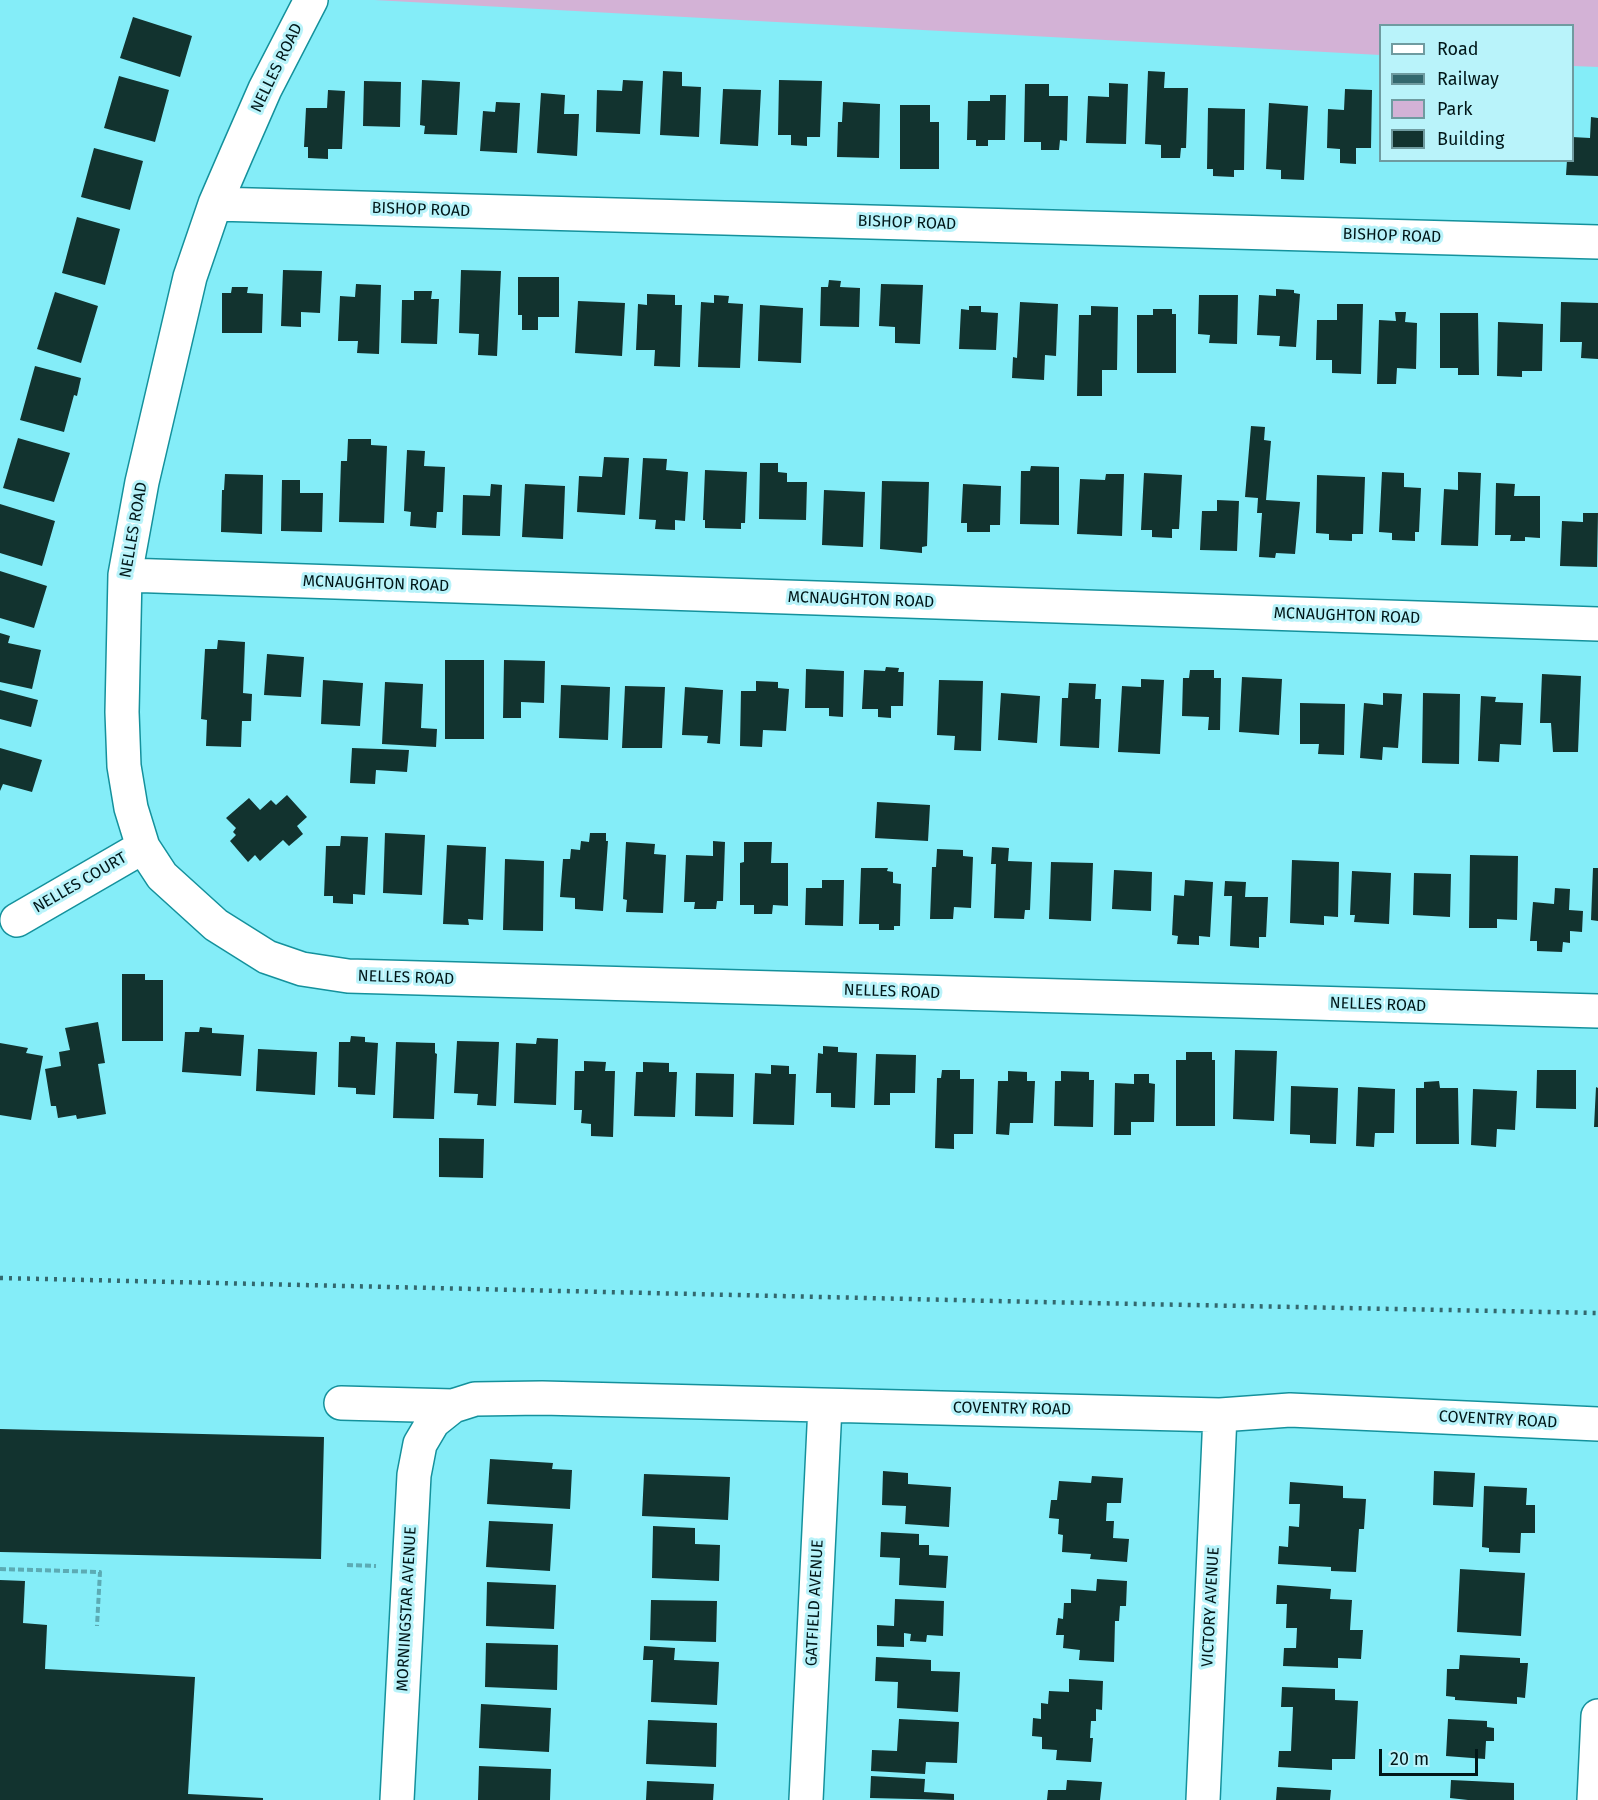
<!DOCTYPE html>
<html>
<head>
<meta charset="utf-8">
<style>
  body { margin:0 }
  #map { position:relative; width:1598px; height:1800px; overflow:hidden; background:#84edf8; font-family:"Fira Sans",sans-serif }
  canvas { display:block }
  .legend { position:absolute; left:1379px; top:24px; width:195px; height:138px; box-sizing:border-box; background:#b9f3fa; border:2px solid #6f9ba0; margin:0; padding:8px 10px; list-style:none; font-size:18px; color:#011719 }
  .legend li { display:flex; align-items:center; gap:12px; height:30px }
  .legend b { width:30px; border:2px solid #6f9ba0 }
  .scale { position:absolute; left:1379px; top:1749px; width:99px; height:27px; box-sizing:border-box; border:3px solid #011719; border-top:0; padding-left:8px; font-size:18px; line-height:21px; white-space:nowrap; color:#011719; -webkit-text-stroke:4px #b9f3fa; paint-order:stroke }
</style>
</head>
<body>
<div id="map">
<canvas width="1598" height="1800"></canvas>
<ul class="legend">
<li><b style="height:8px;background:#fff"></b>Road</li>
<li><b style="height:8px;background:#33686e"></b>Railway</li>
<li><b style="height:16px;background:#d3b2d6"></b>Park</li>
<li><b style="height:16px;background:#12332f"></b>Building</li>
</ul>
<div class="scale">20 m</div>
</div>
<script>
const g = document.querySelector('canvas').getContext('2d');
g.lineJoin = 'round';
function fillPath(path, color) { g.fillStyle = color; g.fill(path, 'evenodd'); }
const poly = rows => new Path2D(rows.map(r => 'M' + r).join(''));
function strokePath(path, color, width, dash) { g.strokeStyle = color; g.lineWidth = width; g.lineCap = dash ? 'butt' : 'round'; g.setLineDash(dash || []); g.stroke(path); }
function label(font, color, halo, rows, align = 'center') {
  g.font = font + ' "Fira Sans",sans-serif'; g.lineWidth = 6; g.setLineDash([]); g.textBaseline = 'middle'; g.strokeStyle = halo; g.fillStyle = color; for (const [text, x, y, turn = 0] of rows) {
    g.save(); g.translate(x, y); g.rotate((+turn || 0) * Math.PI / 180); g.textAlign = isNaN(turn) ? turn : align; if (halo) g.strokeText(text, 0, 0); g.fillText(text, 0, 0); g.restore();
  }
}
fillPath(poly([
  [374,0,1598,0,1598,67,1573,66,1572,26,1380,26,1380,55]
]), '#d3b2d6');
fillPath(poly([
  [133,17,192,36,180,77,120,58],
  [663,71,682,72,682,86,701,87,699,137,660,135],
  [1148,71,1165,72,1164,88,1188,88,1186,148,1181,148,1180,158,1161,158,1161,145,1145,144],
  [119,76,169,90,155,142,104,128],
  [422,80,460,82,457,135,424,134,425,126,420,125],
  [623,80,643,81,640,134,596,132,597,90,622,91],
  [779,80,822,81,820,137,807,137,807,146,791,145,791,135,778,135],
  [364,81,401,82,400,127,363,126],
  [1109,83,1128,84,1126,144,1086,143,1088,96,1109,97],
  [1025,84,1049,84,1049,96,1068,96,1067,141,1060,140,1059,150,1041,150,1041,142,1024,142],
  [723,89,761,90,758,146,720,144],
  [1345,89,1372,90,1371,148,1356,148,1356,164,1340,163,1340,149,1327,148,1328,109,1344,110],
  [328,90,345,91,342,149,328,149,328,159,308,158,308,147,304,147,306,108,327,108],
  [541,93,565,95,564,114,579,114,577,156,537,153],
  [990,95,1006,95,1005,140,988,140,988,146,976,146,976,140,967,140,968,101,990,101],
  [496,102,520,103,517,153,480,151,483,111,495,112],
  [843,102,880,104,879,158,837,157,838,122,842,122],
  [1269,103,1308,106,1304,180,1281,179,1281,170,1266,169],
  [900,105,930,105,930,122,939,122,939,169,900,169],
  [1208,108,1245,109,1244,170,1234,170,1234,177,1213,176,1213,169,1207,169],
  [1591,117,1598,118,1598,176,1566,175,1567,160,1572,160,1572,137,1590,138],
  [94,148,143,161,130,210,81,197],
  [77,217,120,229,105,285,62,273],
  [283,270,322,271,320,313,301,312,301,327,281,326],
  [461,270,501,271,497,356,478,355,479,334,459,333],
  [518,277,559,277,559,317,538,317,538,330,522,330,522,315,518,315],
  [829,280,841,281,840,287,860,288,859,327,820,326,821,287,828,287],
  [356,284,381,285,379,354,357,353,358,341,338,341,340,296,355,297],
  [881,284,923,285,920,344,895,343,895,327,879,326],
  [232,287,248,287,247,293,263,294,262,333,222,333,222,293,231,293],
  [1276,289,1294,290,1294,293,1300,294,1296,347,1279,346,1280,336,1257,335,1259,295,1276,296],
  [414,291,432,291,431,299,439,299,437,344,401,343,402,300,414,300],
  [55,292,98,306,81,363,37,349],
  [647,294,675,295,675,305,682,305,680,367,654,366,655,350,636,350,638,304,647,305],
  [714,295,729,296,728,303,743,304,740,368,698,367,701,302,714,303],
  [1199,295,1238,295,1237,344,1209,343,1210,335,1198,334],
  [578,301,625,303,622,356,575,353],
  [1020,302,1058,304,1056,356,1045,355,1044,380,1012,378,1013,357,1017,358],
  [1561,302,1598,303,1598,359,1581,358,1582,342,1560,342],
  [1337,304,1363,304,1361,374,1332,373,1332,360,1316,360,1317,320,1337,320],
  [760,305,803,308,801,363,758,361],
  [969,306,981,306,981,312,998,313,996,350,959,349,961,309,969,310],
  [1091,306,1118,307,1117,370,1102,370,1102,396,1077,396,1079,315,1091,315],
  [1153,309,1172,309,1172,314,1176,314,1176,373,1137,373,1137,315,1153,315],
  [1395,312,1406,312,1405,322,1417,323,1416,369,1397,368,1396,384,1377,384,1379,320,1396,321],
  [1440,313,1478,313,1479,375,1458,375,1458,368,1440,368],
  [1498,322,1543,324,1542,371,1522,371,1522,377,1497,376],
  [35,366,81,378,77,396,74,395,64,432,20,420],
  [1251,426,1265,427,1264,440,1271,441,1266,500,1300,502,1295,554,1276,553,1275,558,1259,557,1262,513,1257,513,1258,498,1245,497],
  [18,438,70,453,54,502,3,488],
  [348,439,371,439,371,445,387,446,384,523,339,522,341,461,347,461],
  [407,450,425,451,424,466,445,467,443,512,437,512,436,528,410,526,411,512,404,511],
  [604,457,629,458,625,515,577,512,579,476,602,477],
  [643,458,667,459,666,470,688,472,685,521,675,520,675,530,655,529,656,520,639,519],
  [760,463,778,463,778,472,787,473,787,482,807,482,806,520,759,519],
  [1031,466,1059,467,1059,525,1020,524,1021,471,1030,471],
  [705,470,747,472,745,523,741,523,741,529,705,528,705,520,703,520],
  [1382,472,1404,473,1404,487,1421,488,1419,532,1415,532,1415,541,1392,540,1392,533,1379,532],
  [1458,472,1481,473,1478,546,1441,545,1444,489,1458,490],
  [1144,473,1182,475,1179,529,1172,529,1172,538,1152,537,1152,530,1141,530],
  [225,474,263,475,262,534,221,532,222,490,224,490],
  [1106,474,1124,474,1122,536,1077,534,1080,479,1105,480],
  [1317,475,1365,477,1363,534,1352,534,1352,541,1329,540,1329,534,1316,533],
  [282,480,300,480,300,493,323,493,322,532,281,531],
  [882,481,929,482,927,546,922,547,922,553,880,549],
  [1496,483,1515,484,1514,496,1540,496,1540,538,1525,537,1525,541,1510,541,1511,535,1495,535],
  [491,484,502,485,500,536,462,535,463,495,490,496],
  [525,484,565,486,563,539,522,537],
  [963,484,1001,486,1000,525,990,525,990,532,967,532,967,523,961,523],
  [824,490,865,492,863,547,822,545],
  [1217,500,1239,501,1237,551,1200,550,1202,511,1217,511],
  [0,504,55,521,42,566,0,553],
  [1583,513,1598,513,1597,567,1560,566,1562,521,1583,522],
  [0,571,47,586,34,628,0,618],
  [0,633,10,636,8,643,41,650,32,689,0,682],
  [218,640,245,642,243,693,252,694,251,721,242,721,241,747,206,746,207,720,201,719,205,649,217,649],
  [267,654,304,657,301,697,264,695],
  [445,660,484,660,484,739,445,739],
  [504,660,545,661,544,703,521,702,521,718,503,718],
  [886,667,899,668,898,672,904,672,903,706,891,706,891,718,878,717,878,709,862,709,864,670,885,671],
  [806,669,844,671,843,717,829,716,829,708,805,708],
  [1190,670,1214,670,1214,678,1221,678,1220,730,1208,730,1209,717,1182,716,1183,678,1189,678],
  [1542,674,1581,676,1578,752,1553,752,1551,723,1540,723],
  [1242,677,1282,679,1279,735,1239,732],
  [1141,679,1164,680,1160,754,1118,752,1122,686,1141,687],
  [323,680,363,683,360,726,321,724],
  [939,680,983,681,981,751,954,750,955,736,937,735],
  [756,681,778,682,778,688,789,689,786,731,763,730,762,747,740,746,741,691,756,691],
  [385,682,423,684,421,728,437,729,436,747,382,744],
  [1069,683,1096,684,1095,699,1101,699,1099,748,1060,746,1062,698,1068,698],
  [561,685,610,687,608,740,559,738],
  [625,686,665,687,662,748,622,748],
  [685,687,723,690,720,744,707,743,708,736,682,735],
  [0,690,38,700,31,727,0,719],
  [1001,693,1040,696,1037,743,998,740],
  [1383,693,1402,694,1398,748,1383,747,1382,760,1360,758,1364,703,1383,705],
  [1423,693,1460,694,1459,764,1422,763],
  [1481,696,1496,697,1495,702,1523,703,1521,745,1500,744,1499,762,1478,761],
  [1300,703,1345,704,1344,755,1318,754,1319,744,1300,744],
  [0,748,42,760,32,792,3,784,0,791],
  [352,748,409,750,407,772,376,770,375,784,350,783],
  [287,795,307,817,297,826,303,834,289,846,283,840,260,861,255,855,248,862,230,841,236,835,233,832,236,828,226,818,249,798,260,810,271,800,276,805],
  [877,802,930,805,928,841,875,838],
  [385,833,425,835,422,895,383,893],
  [590,833,606,833,606,841,608,841,603,911,575,909,575,898,560,897,563,859,570,859,571,849,580,850,581,841,589,842],
  [341,836,368,837,365,895,353,894,353,904,333,903,333,896,324,896,326,846,340,846],
  [713,841,725,842,723,901,717,901,716,909,694,909,695,902,684,902,686,855,713,856],
  [626,842,655,844,654,854,666,855,663,913,626,912,627,900,623,899],
  [744,842,772,842,771,863,788,863,788,906,773,905,772,914,754,914,754,905,740,905,740,863,744,862],
  [447,845,486,847,483,920,468,919,469,925,443,924],
  [992,847,1009,848,1008,861,1032,862,1030,910,1025,910,1024,919,994,918,996,864,991,864],
  [937,849,963,850,963,856,973,857,971,908,954,907,953,919,930,919,932,867,936,867],
  [1470,855,1518,856,1517,920,1497,919,1497,928,1469,928],
  [505,859,544,861,543,931,503,930],
  [1292,860,1339,862,1338,917,1324,916,1324,925,1290,923],
  [1051,862,1093,863,1091,921,1049,919],
  [861,868,888,868,887,871,893,872,893,883,901,884,900,926,894,926,894,930,879,930,879,924,859,924],
  [1593,868,1598,868,1598,921,1591,920],
  [1114,870,1152,872,1151,911,1112,909],
  [1352,871,1391,873,1389,924,1354,922,1355,915,1350,915],
  [1414,873,1451,874,1450,917,1413,915],
  [822,880,844,880,843,926,805,925,806,888,822,888],
  [1185,880,1213,882,1210,937,1199,936,1199,945,1177,944,1178,936,1172,935,1174,895,1184,896],
  [1225,881,1246,882,1245,897,1268,897,1266,937,1259,937,1259,948,1230,946,1232,896,1224,896],
  [1555,888,1570,889,1569,910,1583,911,1582,932,1570,931,1570,943,1563,942,1562,952,1537,951,1537,941,1530,941,1533,902,1554,904],
  [122,974,145,974,145,980,163,980,163,1041,122,1041],
  [98,1022,105,1063,98,1064,106,1114,77,1119,76,1115,58,1118,56,1106,51,1106,45,1069,61,1066,59,1052,70,1050,65,1028],
  [200,1027,212,1028,212,1033,244,1035,241,1076,182,1072,185,1032,199,1032],
  [351,1036,365,1037,365,1042,378,1043,375,1095,356,1094,356,1088,338,1087,339,1042,350,1042],
  [537,1038,558,1039,556,1105,514,1103,516,1043,536,1044],
  [457,1041,499,1042,496,1106,477,1105,478,1094,454,1093],
  [396,1042,435,1043,435,1053,437,1054,434,1119,393,1118],
  [0,1043,28,1048,26,1053,43,1056,31,1120,0,1115],
  [823,1046,838,1047,838,1052,857,1053,855,1108,831,1107,831,1093,816,1093,818,1053,823,1054],
  [258,1049,317,1052,315,1095,256,1091],
  [1235,1050,1277,1051,1274,1121,1233,1119],
  [1186,1052,1212,1052,1212,1060,1215,1060,1215,1126,1176,1126,1176,1060,1186,1060],
  [876,1054,916,1055,915,1093,890,1093,890,1105,874,1105],
  [584,1061,606,1062,605,1071,615,1071,613,1137,591,1136,591,1124,581,1123,582,1110,574,1110,575,1071,584,1071],
  [643,1062,669,1063,669,1072,677,1072,675,1117,634,1116,636,1072,643,1072],
  [771,1065,789,1066,789,1074,796,1074,794,1125,753,1124,755,1073,771,1074],
  [942,1070,960,1070,960,1079,974,1079,973,1134,954,1134,954,1149,935,1148,937,1078,941,1078],
  [1537,1070,1576,1070,1576,1109,1536,1108],
  [1008,1071,1027,1072,1027,1081,1035,1081,1033,1123,1010,1123,1009,1135,996,1134,998,1081,1008,1081],
  [1061,1071,1089,1072,1089,1080,1094,1080,1093,1127,1054,1126,1055,1081,1061,1081],
  [696,1073,734,1074,733,1117,695,1116],
  [1134,1074,1149,1074,1149,1083,1155,1084,1154,1122,1131,1122,1131,1135,1114,1135,1115,1083,1134,1084],
  [1439,1081,1440,1088,1458,1088,1459,1144,1416,1144,1416,1088,1424,1088,1424,1082],
  [1291,1086,1338,1088,1336,1144,1310,1143,1310,1135,1290,1134],
  [1358,1087,1395,1089,1394,1133,1375,1133,1374,1147,1356,1146],
  [1596,1087,1598,1088,1598,1127,1594,1127],
  [1473,1089,1517,1091,1515,1130,1497,1129,1496,1147,1471,1145],
  [439,1138,484,1139,483,1178,439,1177],
  [0,1429,324,1437,321,1559,0,1552],
  [490,1459,553,1463,552,1469,572,1470,570,1509,487,1504],
  [883,1471,908,1473,908,1484,951,1487,949,1527,905,1524,906,1506,882,1505],
  [1434,1471,1475,1473,1473,1507,1433,1505],
  [644,1474,730,1477,728,1520,642,1516],
  [1092,1476,1123,1478,1121,1503,1107,1503,1106,1521,1114,1521,1113,1538,1129,1539,1127,1562,1090,1559,1091,1554,1062,1552,1063,1535,1058,1534,1059,1519,1049,1518,1051,1500,1057,1500,1059,1481,1091,1483],
  [1290,1482,1343,1486,1343,1498,1366,1499,1364,1529,1359,1529,1356,1572,1331,1571,1331,1567,1278,1564,1279,1546,1288,1547,1289,1526,1299,1527,1300,1504,1289,1504],
  [1484,1486,1527,1488,1526,1505,1535,1505,1535,1533,1521,1533,1520,1553,1489,1552,1489,1548,1482,1547],
  [489,1521,553,1524,550,1571,486,1567],
  [653,1526,695,1528,695,1544,720,1545,719,1581,652,1578],
  [881,1532,919,1534,919,1545,929,1545,929,1555,948,1556,946,1588,899,1585,900,1558,880,1557],
  [1460,1569,1525,1573,1521,1636,1457,1632],
  [1097,1579,1127,1581,1126,1606,1120,1606,1119,1621,1115,1621,1114,1662,1079,1660,1080,1650,1063,1648,1064,1635,1056,1635,1058,1618,1063,1619,1064,1603,1071,1603,1071,1589,1096,1591],
  [0,1580,25,1581,23,1623,47,1625,45,1669,195,1677,188,1794,263,1798,263,1800,0,1800],
  [487,1582,556,1585,554,1629,486,1626],
  [1277,1585,1331,1589,1330,1599,1352,1600,1350,1630,1363,1630,1361,1659,1338,1658,1338,1668,1283,1666,1284,1648,1296,1648,1297,1628,1286,1628,1287,1604,1276,1604],
  [895,1599,944,1601,943,1636,927,1635,926,1642,910,1641,911,1634,904,1633,904,1647,877,1646,877,1625,894,1626],
  [651,1600,717,1601,716,1642,650,1640],
  [486,1643,558,1645,557,1690,485,1687],
  [644,1646,675,1648,674,1660,719,1662,717,1705,651,1702,653,1660,643,1660],
  [1460,1655,1520,1658,1520,1663,1528,1663,1525,1698,1517,1697,1517,1704,1455,1700,1455,1697,1446,1696,1447,1669,1459,1669],
  [876,1657,931,1660,931,1671,960,1672,958,1712,897,1708,898,1682,875,1681],
  [1069,1679,1103,1681,1102,1710,1096,1709,1096,1721,1091,1721,1090,1738,1093,1738,1091,1762,1056,1760,1057,1750,1042,1749,1042,1737,1032,1736,1033,1718,1041,1719,1041,1703,1048,1704,1049,1691,1069,1692],
  [1282,1687,1335,1689,1335,1700,1358,1701,1355,1759,1332,1759,1332,1770,1278,1767,1279,1751,1291,1751,1293,1707,1281,1707],
  [481,1704,551,1708,549,1752,479,1748],
  [899,1719,959,1722,957,1763,926,1762,925,1774,871,1771,872,1750,897,1751],
  [1448,1719,1487,1721,1487,1727,1494,1728,1494,1741,1486,1741,1485,1759,1446,1756],
  [648,1720,717,1723,716,1767,646,1764],
  [479,1766,551,1769,550,1800,478,1800],
  [871,1776,925,1779,924,1792,954,1794,954,1800,870,1798],
  [1067,1780,1102,1782,1100,1800,1047,1800,1048,1790,1066,1790],
  [1451,1780,1514,1783,1514,1800,1468,1800,1450,1798],
  [647,1781,714,1784,713,1800,646,1800],
  [1277,1787,1331,1790,1330,1800,1276,1800]
]), '#12332f');
const minor = poly([
  [311,0,265,89,237,153,215,204,190,277,142,482,125,575,122,712,124,766,131,808,143,847,162,876,216,925,267,957,302,969,348,976,1598,1011],
  [215,204,1598,242],
  [125,575,1598,624],
  [17,920,143,847],
  [341,1403,453,1406],
  [397,1800,414,1475,420,1444,433,1422,453,1406,475,1399,542,1398,1220,1415,1290,1410,1598,1424],
  [806,1800,825,1406],
  [1203,1800,1220,1415],
  [1594,1800,1598,1716]
]);
strokePath(minor, '#14919c', 36);
strokePath(poly([
  [347,1565,376,1566],
  [0,1569,100,1572,97,1626]
]), '#5cabb4', 4, [6, 3]);
strokePath(minor, '#fff', 33);
strokePath(poly([
  [0,1278,1039,1302,1598,1313]
]), '#33686e', 4.5, [3, 6]);
label('16px', '#011719', '#b9f3fa', [
  ["NELLES ROAD",277,68,-64],
  ["BISHOP ROAD",421,210,2],
  ["BISHOP ROAD",907,223,2],
  ["BISHOP ROAD",1392,236,2],
  ["NELLES ROAD",134,530,-80],
  ["MCNAUGHTON ROAD",376,584,2],
  ["MCNAUGHTON ROAD",861,600,2],
  ["MCNAUGHTON ROAD",1347,616,2],
  ["NELLES COURT",80,883,-30],
  ["NELLES ROAD",406,978,2],
  ["NELLES ROAD",892,992,2],
  ["NELLES ROAD",1378,1005,2],
  ["COVENTRY ROAD",1012,1409,1],
  ["COVENTRY ROAD",1498,1420,3],
  ["GATFIELD AVENUE",815,1603,-87],
  ["VICTORY AVENUE",1211,1607,-87],
  ["MORNINGSTAR AVENUE",407,1609,-87]
]);
</script>
</body>
</html>
